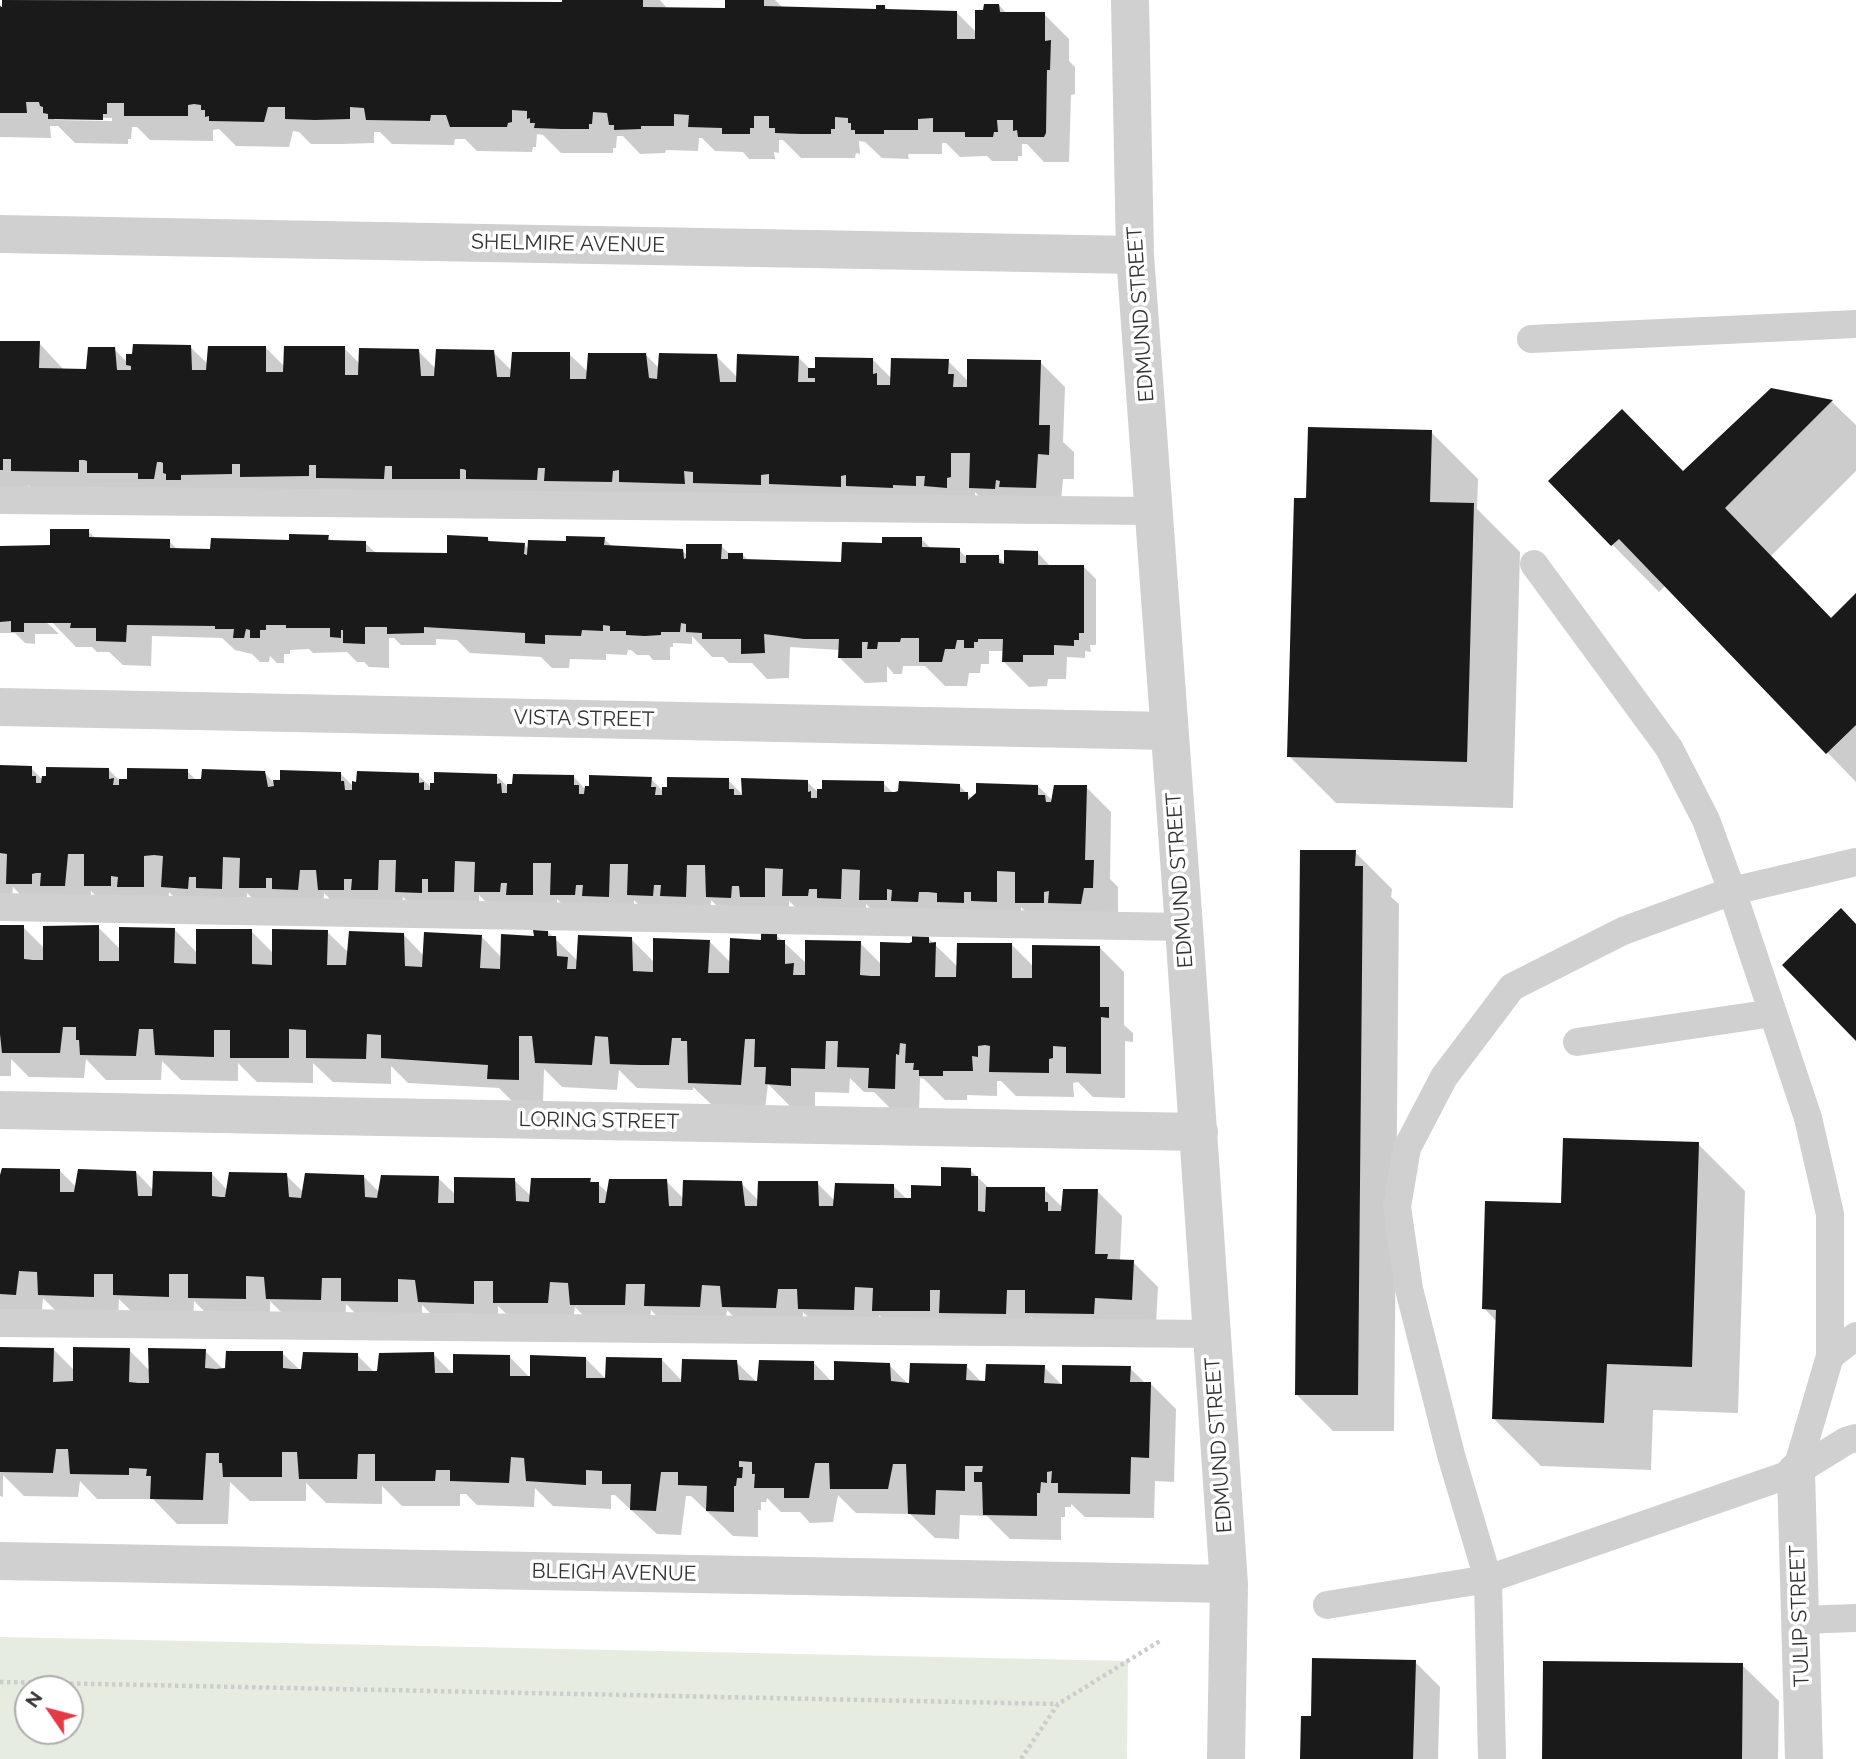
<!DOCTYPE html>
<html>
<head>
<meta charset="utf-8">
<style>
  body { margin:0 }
  #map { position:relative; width:1856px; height:1759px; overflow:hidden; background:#fff; font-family:Raleway,sans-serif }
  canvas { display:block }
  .north { position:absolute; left:14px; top:1675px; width:70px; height:70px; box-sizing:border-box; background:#fff; border:2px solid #adadad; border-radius:50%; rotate:305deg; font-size:19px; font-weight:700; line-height:28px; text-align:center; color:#333 }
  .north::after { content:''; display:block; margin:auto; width:24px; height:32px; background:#e63946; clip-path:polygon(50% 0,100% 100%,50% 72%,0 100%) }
</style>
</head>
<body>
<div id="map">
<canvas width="1856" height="1759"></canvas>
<div class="north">N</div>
</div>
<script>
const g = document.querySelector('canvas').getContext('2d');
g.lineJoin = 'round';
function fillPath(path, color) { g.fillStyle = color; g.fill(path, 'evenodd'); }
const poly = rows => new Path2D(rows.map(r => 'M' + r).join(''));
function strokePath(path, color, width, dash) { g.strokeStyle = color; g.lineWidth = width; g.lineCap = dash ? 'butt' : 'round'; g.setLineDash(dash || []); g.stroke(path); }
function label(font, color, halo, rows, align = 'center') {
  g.font = font + ' Raleway,sans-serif'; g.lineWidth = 7; g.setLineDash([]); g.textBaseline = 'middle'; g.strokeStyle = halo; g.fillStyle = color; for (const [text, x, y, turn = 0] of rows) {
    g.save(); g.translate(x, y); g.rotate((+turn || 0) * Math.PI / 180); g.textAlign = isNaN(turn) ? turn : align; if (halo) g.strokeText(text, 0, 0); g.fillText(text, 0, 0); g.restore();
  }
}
fillPath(poly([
  [0,1637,1128,1661,1127,1759,0,1759],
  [28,1689,70,1689,70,1731,28,1731]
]), '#e6ecdf');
fillPath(poly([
  [4,0,239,0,564,4,564,0,660,0,667,8,726,10,727,0,775,0,783,8,878,10,885,7,889,11,956,12,977,33,999,5,1007,14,1044,14,1069,39,1069,61,1075,67,1075,94,1071,95,1069,162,1044,162,1027,144,1022,144,1022,156,1018,156,1018,161,992,161,987,156,960,157,946,143,942,143,942,154,908,154,909,159,882,158,865,142,859,141,860,154,856,153,855,158,801,158,783,140,779,140,779,153,774,152,775,159,749,159,743,152,715,151,702,138,699,138,698,151,666,150,665,153,640,154,623,136,617,136,616,148,613,148,613,153,561,153,543,135,537,134,536,147,533,147,532,152,477,151,465,139,455,139,454,145,392,144,380,132,374,132,374,143,341,144,311,144,299,132,293,131,289,147,236,146,219,129,213,130,213,141,150,140,137,127,132,127,131,139,128,139,128,144,75,143,58,126,50,126,51,138,0,137,0,8,4,8],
  [51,117,112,118,112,121,55,120],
  [0,343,39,343,64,370,88,371,114,349,127,362,190,347,209,365,266,348,285,367,344,348,360,364,418,351,436,369,493,352,512,371,569,354,588,372,646,355,660,369,716,356,738,378,798,357,811,370,873,360,892,379,948,361,969,382,1040,362,1065,387,1063,442,1074,452,1074,479,1063,479,1060,512,995,513,975,492,975,502,114,497,104,487,103,496,37,495,28,485,28,494,0,494],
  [1772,390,1832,402,1856,425,1856,471,1771,556,1832,619,1856,595,1856,782,1666,585,1659,592,1551,482,1684,473],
  [1431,432,1478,479,1477,509,1520,552,1513,808,1336,803,1289,756,1308,500],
  [88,531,96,539,169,541,178,550,210,551,328,537,333,542,365,543,377,554,448,555,487,538,492,543,524,544,529,550,604,539,613,547,683,551,688,556,721,546,730,554,743,555,749,561,843,563,884,545,921,539,932,549,959,550,966,557,998,557,1005,564,1037,552,1051,567,1083,566,1096,579,1096,645,1090,645,1091,652,1085,651,1085,658,1067,657,1066,679,1048,679,1047,686,1029,687,1004,662,1004,651,989,651,989,664,981,664,980,673,969,673,967,686,945,686,925,666,903,666,902,674,894,674,887,666,887,682,865,683,840,658,840,650,790,647,789,678,767,679,752,663,729,663,723,657,712,657,692,636,692,644,673,643,673,647,670,647,670,660,653,660,649,655,637,655,631,650,628,650,627,655,606,654,606,660,570,659,569,668,552,668,541,657,470,653,457,640,436,639,436,645,401,645,394,638,389,638,389,668,369,667,364,662,357,662,347,652,313,653,309,649,290,650,290,654,284,654,284,663,277,663,270,656,269,662,260,662,252,654,235,650,222,638,152,636,151,666,123,665,109,652,97,652,92,647,76,647,45,615,42,618,59,634,35,634,35,644,25,643,15,633,0,633,0,547,49,547],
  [0,767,31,768,43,780,109,770,119,780,128,781,187,771,197,781,264,772,273,782,340,773,354,787,418,775,432,788,496,775,507,786,514,786,574,777,584,788,591,788,651,779,664,792,728,780,743,795,807,782,819,793,883,783,894,794,959,785,972,799,1038,786,1053,801,1086,787,1111,812,1110,879,1118,887,1118,913,1042,927,1021,907,1021,926,886,924,866,904,865,923,809,920,789,901,789,922,733,922,711,900,710,921,654,920,634,900,633,921,577,919,557,899,557,920,500,916,479,895,479,917,422,916,403,897,402,914,345,914,324,893,323,914,266,912,247,893,246,913,188,912,169,892,168,911,111,911,91,891,90,910,33,908,13,887,11,908,0,908],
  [1355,852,1392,889,1391,897,1399,904,1394,1431,1333,1431,1296,1394],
  [0,926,23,927,44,948,98,927,121,950,174,929,198,954,251,931,273,953,327,932,349,953,403,934,424,956,481,936,502,958,548,932,578,961,631,939,654,962,709,941,731,963,776,935,806,963,860,943,882,965,909,945,928,938,958,967,1012,945,1034,967,1099,947,1124,972,1124,1025,1133,1033,1133,1042,1125,1041,1125,1098,1093,1097,1078,1082,1073,1083,1074,1097,1016,1096,1001,1081,997,1081,997,1096,967,1095,967,1100,945,1100,924,1079,920,1078,919,1113,895,1113,874,1092,864,1092,850,1078,849,1093,815,1092,815,1110,792,1108,768,1084,765,1109,714,1107,693,1087,693,1090,637,1088,619,1070,617,1090,562,1087,544,1069,543,1104,514,1103,499,1088,408,1083,391,1066,391,1084,333,1082,313,1063,313,1083,257,1082,238,1063,238,1081,181,1080,162,1061,161,1080,106,1080,86,1059,84,1078,29,1077,11,1059,11,1076,0,1076],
  [1698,1144,1745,1191,1738,1413,1653,1410,1651,1470,1541,1466,1494,1419,1497,1322,1484,1308,1562,1205],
  [970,1170,989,1188,1044,1189,1063,1208,1097,1191,1122,1216,1120,1261,1133,1262,1158,1287,1156,1324,1052,1338,1031,1317,1030,1338,899,1335,879,1315,878,1335,825,1334,803,1312,801,1332,749,1332,727,1310,724,1331,671,1331,651,1310,649,1330,597,1329,575,1307,572,1328,520,1327,498,1306,498,1328,444,1327,422,1305,422,1326,367,1325,346,1304,345,1324,292,1323,270,1301,270,1323,215,1322,194,1301,193,1321,140,1320,119,1299,118,1321,65,1320,43,1298,41,1319,0,1318,0,1177,60,1171,77,1188,136,1172,154,1191,212,1174,228,1191,286,1175,303,1192,363,1176,379,1192,438,1178,456,1195,514,1180,532,1197,590,1180,593,1184,598,1184,608,1193,666,1181,684,1199,741,1183,759,1201,817,1183,835,1201,893,1186,907,1199,943,1187],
  [0,1349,53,1349,75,1371,129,1350,150,1371,205,1351,226,1372,282,1353,302,1372,357,1355,375,1373,433,1354,455,1376,509,1356,531,1379,586,1359,607,1380,662,1360,683,1382,736,1362,759,1384,813,1362,832,1382,889,1365,911,1387,966,1366,982,1383,1044,1367,1063,1386,1130,1368,1146,1384,1151,1384,1176,1409,1174,1482,1155,1481,1154,1518,1085,1517,1071,1504,1071,1507,1065,1507,1065,1517,1061,1517,1061,1540,1010,1539,987,1516,960,1515,959,1539,935,1538,910,1514,856,1513,838,1495,833,1522,810,1523,800,1512,781,1512,767,1498,766,1502,761,1502,761,1510,758,1510,758,1537,733,1536,691,1496,686,1496,681,1535,657,1534,615,1495,611,1495,611,1509,553,1506,535,1488,534,1507,477,1505,466,1494,460,1494,460,1506,402,1506,382,1486,382,1504,326,1503,306,1483,306,1501,250,1501,230,1482,228,1524,177,1524,153,1499,97,1499,80,1481,78,1497,24,1496,3,1475,3,1497,0,1496],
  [1415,1662,1440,1687,1438,1759,1302,1759,1313,1717],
  [1742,1665,1779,1701,1778,1759,1544,1759]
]), '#0003');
fillPath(poly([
  [2,0,562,2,562,0,643,0,643,7,725,8,725,0,764,0,764,6,876,9,876,5,885,5,885,9,957,11,957,39,975,39,975,10,983,10,984,4,999,4,1000,12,1045,12,1045,41,1051,40,1050,70,1047,70,1046,133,1044,137,1018,137,1017,130,1013,131,1013,120,997,120,998,132,994,132,993,137,965,137,965,132,933,132,933,118,918,119,918,130,884,130,884,134,855,134,855,130,851,130,851,123,848,123,848,118,835,117,835,129,831,129,831,134,801,134,775,133,775,128,769,128,769,116,754,116,754,128,750,128,750,134,722,134,722,128,688,127,689,115,674,114,674,126,641,126,641,129,614,130,614,125,609,125,607,113,593,112,592,124,589,124,589,129,561,129,534,128,535,123,530,123,530,118,527,119,527,111,512,110,512,122,508,123,507,127,450,127,446,115,431,115,430,121,366,120,364,108,350,107,350,119,315,120,285,119,285,107,268,107,264,122,209,121,209,116,205,117,205,110,201,110,201,105,194,104,188,105,188,116,124,116,124,103,107,103,107,114,103,114,103,120,48,119,48,114,43,113,43,107,40,106,39,102,26,102,27,113,0,113,0,6,2,7],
  [0,341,40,341,39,368,86,369,88,347,115,347,117,370,131,370,131,366,126,365,126,354,132,354,133,344,191,345,192,370,206,370,208,346,266,346,266,372,283,372,284,346,345,346,345,375,358,375,359,348,419,349,421,376,434,376,436,349,494,350,497,377,510,377,512,352,570,352,570,379,586,379,588,353,646,353,649,378,657,379,659,353,717,354,720,382,736,382,737,354,799,356,798,382,815,382,815,378,808,378,808,368,815,368,815,357,873,358,873,374,877,373,877,385,890,385,891,358,949,359,948,374,954,374,953,387,967,387,967,359,1041,360,1039,425,1050,425,1049,455,1038,454,1036,488,999,487,1000,481,996,480,995,489,969,488,970,453,951,453,951,477,947,478,947,488,924,486,925,476,916,476,916,486,893,485,893,488,846,486,846,475,841,476,841,487,769,484,769,474,761,475,761,485,693,483,693,472,684,471,685,484,619,482,619,470,613,471,612,482,544,481,545,468,538,468,537,480,466,479,466,470,463,469,460,469,460,479,392,479,392,466,385,466,384,479,316,478,316,465,309,465,309,476,240,477,240,464,232,464,232,474,181,475,181,480,166,480,166,474,163,473,163,463,161,462,157,462,154,479,138,479,138,473,87,473,87,461,84,460,79,460,79,472,11,471,11,459,3,459,3,470,0,470],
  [1771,388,1833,400,1725,508,1831,618,1856,593,1856,725,1826,754,1619,539,1611,546,1548,481,1622,409,1683,471],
  [1308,427,1432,430,1430,502,1474,503,1467,762,1287,757,1294,498,1306,498],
  [50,529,89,529,89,537,170,539,170,548,210,549,211,538,289,540,289,534,329,535,328,540,366,541,366,552,447,553,447,535,488,537,488,541,525,543,524,554,527,555,528,540,566,541,566,536,605,537,604,545,683,549,684,559,686,558,686,544,722,544,721,559,728,559,728,553,743,553,743,559,841,562,842,542,882,543,882,537,922,537,922,547,960,548,960,563,966,563,966,555,999,555,999,563,1004,564,1004,550,1038,551,1038,565,1084,565,1084,633,1079,633,1079,640,1074,640,1074,646,1054,645,1054,655,1023,655,1023,662,1002,662,1003,639,978,639,978,642,974,642,974,648,964,648,964,640,957,640,955,649,945,649,942,662,919,662,919,638,901,638,900,642,878,642,877,649,867,649,868,642,862,642,862,658,838,658,839,639,804,639,764,634,765,653,741,654,741,639,702,639,702,633,686,632,686,624,681,623,680,632,661,632,661,635,645,636,626,635,626,631,610,631,610,626,603,625,603,631,582,630,581,636,545,635,545,644,525,643,525,633,424,627,424,633,387,634,387,627,365,627,365,644,343,643,343,630,341,630,341,638,330,637,330,628,286,628,286,625,266,625,266,630,260,630,260,638,250,638,250,630,246,629,244,638,233,638,234,629,215,629,215,626,127,625,126,642,96,641,96,628,70,628,71,623,24,623,24,632,11,632,11,621,0,622,0,546,50,545],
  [0,765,32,766,32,776,36,776,36,783,41,783,42,776,46,776,46,767,109,768,109,779,114,778,113,785,119,785,119,779,127,779,127,768,188,769,188,779,201,779,202,769,265,771,268,787,274,786,273,780,280,780,280,770,341,772,341,781,344,781,345,790,352,790,352,781,356,782,357,771,419,773,419,783,424,782,424,790,430,790,430,783,434,783,434,772,497,774,497,784,501,783,502,793,507,793,507,784,512,784,513,774,574,775,574,785,579,785,579,794,584,794,585,786,589,786,589,775,652,777,651,787,656,787,655,795,662,795,662,787,667,787,667,777,729,778,729,789,734,789,734,795,742,795,741,778,808,780,808,792,811,791,811,798,817,798,817,789,822,789,822,780,884,781,884,792,895,792,898,791,899,781,960,784,960,792,968,792,968,800,976,793,976,783,1038,785,1038,795,1045,795,1046,802,1051,802,1054,785,1087,785,1085,860,1094,860,1093,888,1084,888,1081,904,1048,903,1049,891,1044,892,1044,903,1015,903,1015,872,997,871,997,902,971,901,971,892,964,892,964,903,937,902,937,893,928,892,919,892,918,902,891,901,892,890,887,889,887,900,859,900,860,870,842,869,841,899,817,898,817,889,809,889,808,896,782,896,783,869,765,868,765,897,740,897,739,886,732,886,731,898,706,897,705,865,687,865,686,897,660,896,661,885,654,885,653,896,627,895,628,864,610,864,609,897,582,896,583,885,576,885,575,895,550,895,551,863,533,863,533,895,506,895,507,883,501,883,500,892,474,892,475,862,455,861,454,892,428,892,428,879,422,879,422,893,395,892,396,860,379,860,378,890,351,890,352,879,344,879,344,890,318,890,316,870,300,870,298,890,272,889,272,878,266,878,266,888,239,888,240,858,223,857,222,889,196,888,196,877,189,877,188,889,161,887,163,856,154,855,144,856,144,887,117,887,118,877,111,876,111,886,84,886,84,854,68,854,65,886,40,886,41,873,36,873,32,874,32,884,6,884,7,854,0,853],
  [1300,850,1356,850,1355,866,1363,866,1358,1395,1295,1395],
  [1841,908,1856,924,1856,1041,1782,965],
  [0,925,24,925,24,959,33,960,43,960,43,926,99,925,99,961,119,961,119,927,175,928,174,963,196,964,196,929,252,929,252,964,272,965,272,929,328,930,327,965,346,965,349,931,404,933,405,966,422,967,424,932,482,935,480,968,500,969,501,934,534,936,533,930,548,931,548,936,556,936,557,956,568,957,567,969,576,969,578,935,632,937,633,971,653,972,653,938,710,940,708,973,729,973,730,938,761,940,761,933,777,933,777,940,785,940,785,964,794,963,793,975,805,975,805,940,861,941,860,975,871,976,880,976,880,942,909,943,912,942,912,936,929,937,929,943,936,942,935,977,956,977,957,943,1012,943,1012,978,1032,978,1032,945,1100,946,1100,1007,1109,1007,1109,1018,1101,1017,1101,1074,1066,1073,1066,1047,1053,1046,1053,1058,1049,1059,1049,1073,989,1072,990,1046,985,1045,978,1046,978,1057,972,1056,973,1071,943,1071,943,1076,919,1076,919,1070,913,1070,914,1063,905,1063,906,1044,900,1043,899,1055,896,1054,895,1089,868,1088,869,1068,837,1067,838,1041,826,1041,825,1069,791,1068,791,1086,765,1084,766,1067,754,1067,755,1039,745,1039,741,1085,688,1083,687,1041,681,1041,681,1038,672,1038,669,1065,639,1065,610,1064,608,1037,595,1036,592,1065,535,1063,532,1036,519,1036,519,1080,487,1079,488,1065,381,1058,381,1035,367,1034,366,1059,306,1058,306,1030,289,1029,289,1058,230,1058,230,1030,214,1030,214,1057,155,1055,153,1029,139,1029,136,1056,80,1055,79,1040,76,1040,76,1027,63,1027,60,1053,2,1053,0,1034],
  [1563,1138,1699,1142,1692,1367,1607,1364,1604,1423,1492,1419,1496,1310,1482,1309,1485,1201,1561,1203],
  [941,1167,971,1168,971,1176,978,1176,978,1211,985,1212,986,1187,1045,1187,1045,1202,1048,1202,1048,1211,1061,1211,1063,1189,1098,1189,1095,1254,1108,1254,1107,1259,1134,1260,1132,1300,1095,1298,1094,1314,1025,1313,1025,1290,1007,1290,1006,1314,939,1313,940,1290,930,1290,930,1311,872,1311,873,1288,855,1287,854,1310,798,1309,797,1289,778,1289,776,1308,722,1307,720,1286,702,1285,700,1307,644,1306,645,1284,626,1284,625,1305,570,1305,568,1283,550,1282,548,1303,493,1303,493,1281,474,1281,474,1304,418,1302,415,1280,398,1279,398,1302,341,1301,341,1278,322,1278,321,1300,266,1299,264,1277,246,1276,246,1299,188,1298,188,1274,169,1274,169,1297,113,1295,113,1274,94,1274,94,1297,38,1295,37,1272,19,1271,16,1295,0,1294,0,1175,2,1168,60,1169,60,1192,74,1192,78,1169,136,1171,138,1196,152,1196,153,1171,212,1172,212,1196,221,1197,225,1197,229,1172,287,1173,289,1197,301,1198,305,1173,364,1175,365,1197,377,1198,381,1175,439,1176,438,1203,454,1203,454,1177,515,1178,516,1201,529,1202,531,1178,591,1178,590,1182,599,1182,599,1203,605,1203,609,1179,667,1179,669,1206,682,1206,683,1180,742,1181,745,1206,757,1206,758,1181,818,1181,819,1206,833,1206,835,1183,894,1184,894,1198,911,1198,911,1185,941,1186],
  [0,1347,54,1348,53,1382,73,1381,73,1347,130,1348,129,1382,138,1383,149,1383,148,1348,206,1349,205,1368,216,1369,225,1368,226,1351,283,1351,283,1368,292,1369,301,1369,303,1352,358,1353,358,1371,377,1371,379,1353,434,1352,435,1373,453,1373,453,1354,510,1355,510,1376,530,1376,530,1355,586,1357,586,1378,605,1378,606,1357,662,1358,662,1382,681,1382,682,1359,737,1360,739,1380,757,1381,759,1360,814,1361,814,1380,834,1380,834,1361,890,1363,891,1381,909,1383,910,1363,967,1364,966,1380,985,1381,986,1364,1045,1365,1044,1383,1062,1384,1062,1365,1131,1366,1130,1382,1151,1382,1149,1458,1131,1457,1130,1494,1058,1493,1058,1483,1051,1483,1052,1471,1047,1472,1047,1483,1041,1482,1040,1493,1037,1493,1037,1516,983,1515,982,1482,974,1482,974,1472,982,1472,983,1466,965,1466,965,1491,936,1490,935,1515,908,1514,906,1464,893,1464,888,1489,830,1489,829,1463,815,1463,809,1498,784,1498,784,1488,754,1488,755,1474,752,1474,752,1462,739,1461,739,1467,743,1467,742,1478,737,1478,736,1486,734,1486,734,1512,706,1511,707,1486,678,1485,678,1472,661,1472,656,1511,630,1510,631,1484,602,1484,602,1471,586,1470,586,1485,526,1481,524,1458,511,1457,509,1483,450,1481,450,1470,436,1470,435,1481,375,1481,375,1454,358,1454,357,1479,299,1479,297,1452,282,1452,282,1477,223,1477,222,1463,219,1463,219,1453,206,1453,203,1500,150,1499,151,1476,146,1476,147,1469,129,1468,129,1475,70,1474,68,1449,56,1449,53,1473,0,1472],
  [1312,1658,1416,1660,1413,1759,1300,1759,1301,1716,1311,1716],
  [1543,1661,1743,1663,1742,1759,1542,1759]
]), '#1a1a1a');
strokePath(poly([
  [0,1682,1058,1704],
  [1021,1759,1058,1704,1160,1641]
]), '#cdcdcd', 4.5, [3.5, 3.5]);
strokePath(poly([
  [1531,339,1856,324],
  [0,500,1154,511],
  [1534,564,1669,748,1706,820,1732,891,1856,862],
  [0,907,1184,927],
  [1577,1042,1773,1013],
  [0,1323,1212,1334],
  [1830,1356,1856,1336],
  [1796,1472,1846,1441,1856,1438],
  [1327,1605,1488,1579,1796,1472,1830,1356,1830,1214,1808,1118,1732,891,1623,931,1512,987,1444,1077,1407,1148,1397,1207,1409,1289,1451,1455,1488,1579,1492,1759],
  [1800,1620,1856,1618]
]), '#d0d0d0', 28);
strokePath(poly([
  [1130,0,1135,255,1184,927,1229,1584,1226,1759],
  [0,234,1135,255],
  [0,707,1169,731],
  [0,1110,1199,1132],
  [1796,1472,1804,1759],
  [0,1561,1229,1584]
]), '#d0d0d0', 38);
label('21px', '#333', '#fff', [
  ["SHELMIRE AVENUE",568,244,1],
  ["EDMUND STREET",1141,314,-94],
  ["VISTA STREET",584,719,1],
  ["EDMUND STREET",1180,880,-94],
  ["LORING STREET",599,1121,1],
  ["EDMUND STREET",1219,1445,-94],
  ["BLEIGH AVENUE",614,1573,1],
  ["TULIP STREET",1800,1616,-92]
]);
</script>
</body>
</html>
